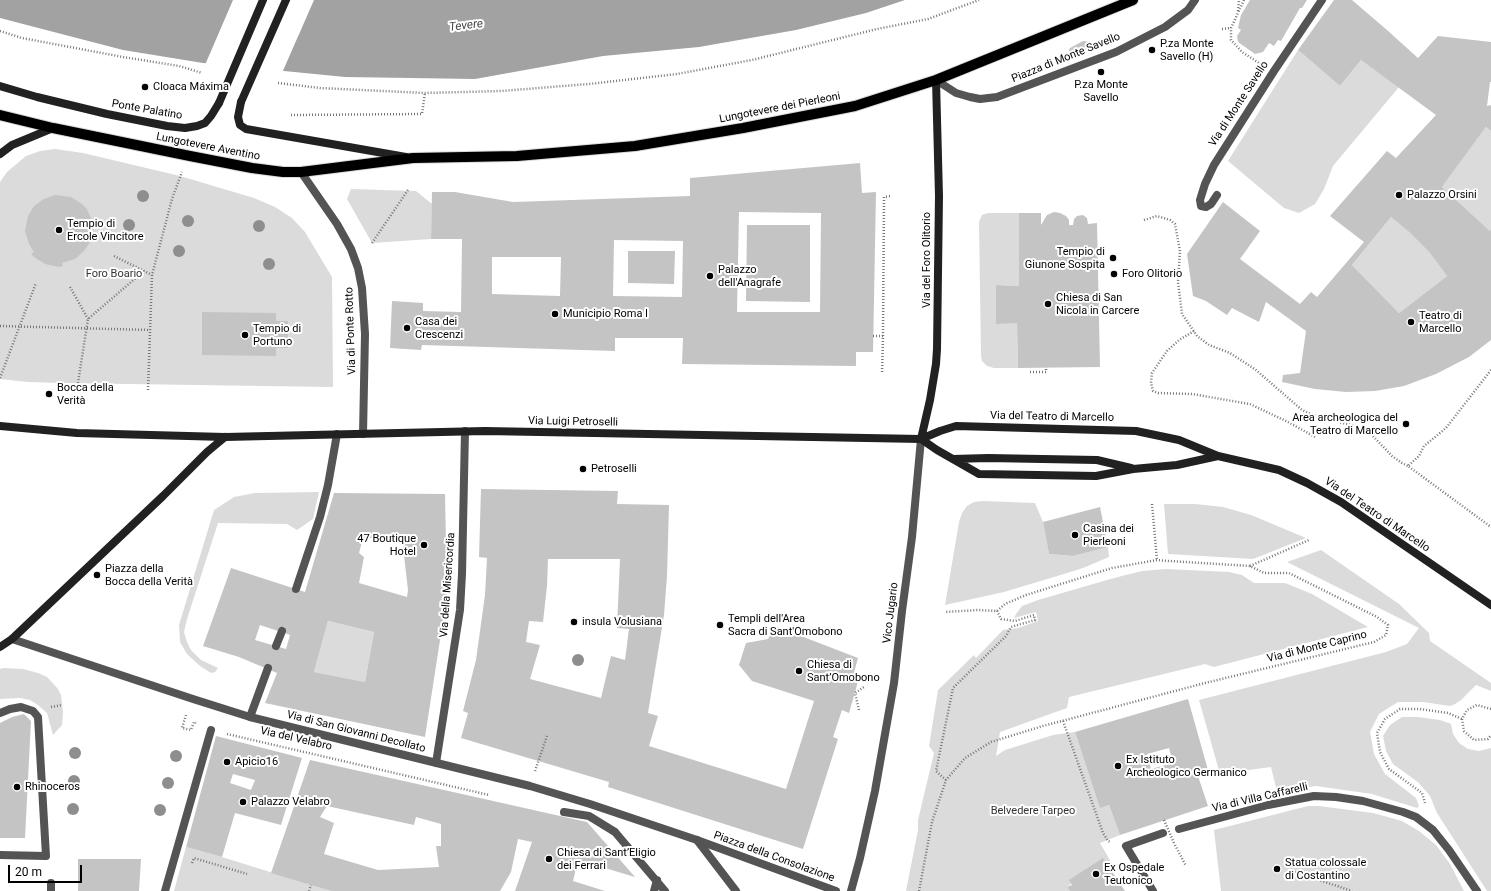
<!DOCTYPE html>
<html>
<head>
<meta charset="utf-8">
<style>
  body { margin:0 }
  #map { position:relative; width:1491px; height:891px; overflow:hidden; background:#fff; font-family:Roboto,sans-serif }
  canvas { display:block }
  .scale { position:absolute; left:8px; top:865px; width:74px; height:18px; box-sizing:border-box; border:2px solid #000; border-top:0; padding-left:5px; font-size:12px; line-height:14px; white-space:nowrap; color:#000; -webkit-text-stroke:3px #fff; paint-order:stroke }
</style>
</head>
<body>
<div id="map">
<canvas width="1491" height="891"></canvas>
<div class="scale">20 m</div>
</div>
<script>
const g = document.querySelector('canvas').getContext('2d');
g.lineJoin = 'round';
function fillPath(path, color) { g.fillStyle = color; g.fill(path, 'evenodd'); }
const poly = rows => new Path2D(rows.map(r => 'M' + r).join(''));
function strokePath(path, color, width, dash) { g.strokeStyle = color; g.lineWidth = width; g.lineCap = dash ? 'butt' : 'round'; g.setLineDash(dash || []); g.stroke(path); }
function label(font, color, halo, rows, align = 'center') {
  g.font = font + ' Roboto,sans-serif'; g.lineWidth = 4; g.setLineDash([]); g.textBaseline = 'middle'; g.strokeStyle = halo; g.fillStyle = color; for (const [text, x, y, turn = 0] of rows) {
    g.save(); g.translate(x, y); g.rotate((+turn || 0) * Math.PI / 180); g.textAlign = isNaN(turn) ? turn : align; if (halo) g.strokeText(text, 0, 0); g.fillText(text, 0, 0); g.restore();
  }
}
fillPath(poly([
  [1298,50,1340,86,1361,60,1399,87,1333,166,1324,189,1315,204,1299,213,1284,208,1228,161],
  [1486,127,1491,131,1491,229,1490,231,1442,187],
  [55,149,83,153,180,176,254,198,275,207,292,218,305,232,332,277,333,387,60,383,28,382,0,379,0,182,7,172,26,156,40,151],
  [351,189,416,191,432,204,431,239,372,243,347,199],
  [988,213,1019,213,1019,286,997,285,996,323,1017,323,1018,368,994,368,987,366,982,361,981,356,979,222,982,215],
  [1391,217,1409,232,1429,252,1447,276,1399,313,1352,265],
  [319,492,313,519,297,530,287,524,218,523,187,619,184,632,187,642,191,650,201,660,218,668,215,672,211,673,200,666,187,654,180,642,179,625,214,510,234,497,255,493],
  [982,501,1035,503,1043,522,1049,554,1073,556,1108,547,1109,557,1083,568,1064,574,1004,592,945,605,959,522,962,513,967,506,974,502],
  [1164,504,1195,504,1223,507,1251,515,1306,538,1253,559,1168,554],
  [1321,550,1399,604,1429,633,1430,641,1491,683,1491,691,1476,685,1461,700,1455,704,1450,706,1423,702,1398,702,1379,714,1370,732,1374,754,1385,774,1416,798,1419,806,1417,808,1372,794,1316,786,1277,792,1271,767,1220,774,1199,700,1386,652,1407,644,1419,628,1287,562],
  [1166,569,1229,572,1242,575,1254,583,1285,583,1312,594,1368,627,1214,667,1205,664,1069,697,1067,708,1000,732,996,756,1005,750,1053,735,1075,732,1100,807,1109,805,1120,835,1100,843,1111,862,1107,864,1103,859,1067,887,1070,891,906,891,918,830,918,820,934,753,929,746,938,690,974,655,976,658,1003,630,1018,628,1038,621,1036,612,1014,618,1016,614,1022,606,1038,600,1114,578,1142,571],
  [328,621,374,632,365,682,314,672],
  [3,668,23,669,38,673,47,677,58,689,61,695,63,712,62,725,53,735,47,713,38,705,30,700,20,698,0,699,0,669],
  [1402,717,1418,717,1440,720,1451,724,1453,734,1459,743,1468,749,1479,751,1491,748,1491,891,1487,891,1437,813,1430,796,1419,783,1393,764,1386,751,1383,736,1390,725],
  [1308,806,1319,806,1373,813,1402,821,1419,831,1436,845,1450,864,1464,891,1221,891,1214,830],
  [186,847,222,857,331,891,174,891]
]), '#dbdbdb');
fillPath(poly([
  [0,0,905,0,866,13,796,30,699,47,603,56,475,79,345,77,203,63,123,50,0,18]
]), '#a2a2a2');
fillPath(poly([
  [233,0,314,0,282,73,205,65]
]), '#fff');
fillPath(poly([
  [1250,0,1307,0,1302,8,1300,8,1281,41,1278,40,1274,46,1269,43,1263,52,1255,54,1238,42,1237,36,1241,30,1238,28,1241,15],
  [1334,0,1352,0,1387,30,1418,58,1438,36,1491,42,1491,82,1490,82,1487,106,1491,105,1491,131,1486,127,1442,187,1490,231,1491,229,1491,340,1469,357,1436,374,1404,386,1375,391,1346,392,1315,389,1282,382,1283,375,1300,373,1306,331,1266,302,1259,322,1232,308,1227,315,1206,301,1193,296,1187,254,1223,202,1260,231,1240,259,1300,304,1311,292,1317,297,1364,242,1330,216,1387,151,1396,158,1436,115,1361,60,1340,86,1298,50],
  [1391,217,1409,232,1429,252,1447,276,1399,313,1352,265],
  [1083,41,1093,42,1094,46,1092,49,1077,55,1073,56,1068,53,1070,48],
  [860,163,862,193,876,192,873,352,856,352,856,366,682,364,683,338,615,338,615,351,422,345,421,350,390,348,392,301,423,303,423,311,461,312,462,239,431,239,432,192,455,192,513,202,690,196,690,178],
  [739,212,821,213,820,312,737,312],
  [614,240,683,241,682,297,613,296],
  [492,257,561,257,560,296,492,294],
  [55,195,71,197,82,204,87,209,93,223,91,241,84,251,75,259,62,263,63,266,59,267,45,264,34,257,31,254,34,252,29,244,25,231,28,216,34,206,44,199],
  [1054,212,1060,213,1066,216,1069,220,1069,225,1073,225,1074,219,1077,216,1083,215,1087,218,1088,224,1097,223,1100,367,1018,368,1017,323,996,324,996,285,1019,286,1019,213,1041,213,1041,225,1047,215],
  [747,225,810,225,810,302,746,301],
  [628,251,675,251,674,284,628,283],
  [202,312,276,313,276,321,288,321,288,348,276,348,276,356,202,355],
  [481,489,618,491,617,504,669,505,667,576,664,615,648,713,658,716,649,746,786,789,814,701,752,681,739,665,746,643,768,639,775,626,858,658,853,676,859,678,849,713,842,710,833,737,838,739,803,849,608,787,609,782,461,738,468,713,463,711,476,660,485,595,487,558,479,557],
  [548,559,620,559,617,628,629,629,625,660,611,656,601,698,530,679,540,645,526,642,529,621,543,622,547,586],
  [334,493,445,494,447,595,425,737,265,703,277,673,239,657,203,646,231,568,305,592],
  [363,538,402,538,408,590,407,597,359,583,364,557,359,553],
  [328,621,374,632,365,682,314,672],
  [260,625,290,635,286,649,255,640],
  [1100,507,1108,547,1073,556,1049,554,1043,522],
  [1188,699,1208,770,1197,773,1208,806,1120,835,1109,805,1100,808,1075,732],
  [1169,748,1173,763,1151,769,1147,754],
  [24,714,31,721,25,838,0,838,0,723,12,717],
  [216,736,302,758,281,825,235,813,222,857,186,847],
  [233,774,255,780,251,790,230,783],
  [310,760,587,822,635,877,578,860,573,881,605,891,515,891,532,842,518,839,511,872,500,891,331,891,271,873],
  [327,806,414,825,416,817,441,824,441,846,436,846,439,867,378,870,324,854,334,823,320,817],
  [1103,858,1125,891,1070,891,1067,887,1072,885,1069,880],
  [78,859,141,859,139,891,78,891]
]), '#c4c4c4');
const primary = poly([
  [0,115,53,128,190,156,252,168,283,172,301,172,413,158,517,156,635,146,743,128,855,106,936,80,1133,0]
]);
strokePath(primary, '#dbdbdb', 12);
strokePath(poly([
  [1244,0,1231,28,1231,40,1242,52,1259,63],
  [1238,11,1239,0],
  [1222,29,1231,28],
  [0,31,22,38,123,57,179,66,202,73],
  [278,83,320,88,425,93,501,91,589,84,677,74,752,60,877,29,928,19,979,0],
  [291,115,422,114,425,93],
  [1144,220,1157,216,1170,220,1175,224,1180,251,1178,282,1182,314,1197,336,1209,345,1230,353,1256,370,1302,410,1320,418,1356,426,1371,434,1392,456,1402,463,1408,466],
  [372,243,408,190],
  [114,256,152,275],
  [70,287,88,319],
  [0,326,150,330],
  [1194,331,1179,340,1167,351,1152,373,1151,383,1153,391,1158,393,1192,394,1250,404,1288,422,1315,437],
  [873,336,883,336,882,374],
  [883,336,884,197,890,196],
  [1491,370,1446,428,1424,446,1419,456,1408,466,1491,527],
  [1030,372,1046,372,1046,367],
  [0,378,36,283],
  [77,389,88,319,144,271],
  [148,390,152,275,172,199,182,172],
  [1152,504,1157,560],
  [1250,566,1309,540],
  [51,707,62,705],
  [1491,709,1477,705,1467,710,1462,719,1464,731,1474,740,1488,739,1491,735],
  [859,710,855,693,864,687],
  [186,715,182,728,191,730,194,722,196,723],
  [1063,721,1103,833,1108,841,1111,842],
  [227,734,489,795],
  [535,771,547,736],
  [946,780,936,771,953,688,1006,636,1011,627,1035,620,1034,615,1015,621,1001,619,997,611],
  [1425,803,1422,793,1389,769,1380,752,1377,733,1385,719,1400,709,1420,709,1448,713,1462,719],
  [1175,845,1186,866],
  [192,863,194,858,247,874],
  [1295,872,1352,891],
  [309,891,311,885],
  [919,891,932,822,946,780,965,758,991,742,1043,726,1205,683,1374,642,1386,635,1388,625,1377,617,1289,573,1264,573,1250,566,1169,561,1157,560,1112,568,1026,595,1005,604,997,611,978,610,945,612]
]), '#767676', 2.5, [1, 2]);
strokePath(poly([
  [936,80,956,93,970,97,980,99,997,97,1116,52,1165,27,1188,10,1195,0],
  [1217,195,1211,204,1206,207,1201,206,1200,200,1205,184,1214,165,1274,71,1322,0],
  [296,589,320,517,328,485,337,434],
  [276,646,282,631],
  [0,713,10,709,21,707,33,711,38,717,46,856,0,855],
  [250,717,268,668],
  [564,812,589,816,615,832,665,891],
  [1179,829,1268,805,1314,796,1336,797,1363,801,1403,812,1416,817,1433,830,1449,850,1477,891],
  [697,840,736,891],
  [51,883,51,891],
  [165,891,211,730],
  [654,891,657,880],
  [1153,891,1126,846,1163,833]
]), '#545454', 8);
strokePath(poly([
  [301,172,337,224,351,249,358,268,362,288,365,334,363,434],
  [12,639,193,699,250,717,530,786,590,804,697,840,836,891],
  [436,763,460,610,462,574,465,431],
  [851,891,860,858,875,791,894,683,902,611,912,537,921,439]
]), '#545454', 8);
strokePath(poly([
  [0,86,37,97,107,114,167,126,185,128,197,126,205,123,211,116,219,103],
  [241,102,238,117,240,125,246,129,406,157],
  [0,154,12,145,53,128],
  [0,426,77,433,225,437,485,431,921,439,940,431,956,426,1136,431,1179,440,1218,456,1279,470,1307,483,1341,502,1491,605],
  [921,439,930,400,936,364,937,349,939,196,936,80],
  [921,439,937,450,979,474,1096,476,1133,469,1177,465,1218,456],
  [953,459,988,458,1097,460,1131,468],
  [0,647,12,639,163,496,207,452,225,437]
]), '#212121', 8);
strokePath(primary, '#000', 10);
strokePath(poly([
  [1164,820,1174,843]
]), '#767676', 2.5, [1, 2]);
strokePath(poly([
  [241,102,286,0],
  [219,103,263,0]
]), '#212121', 8);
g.fillStyle = '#8e8e8e';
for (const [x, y] of [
  [143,196],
  [188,221],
  [129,225],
  [259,226],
  [179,251],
  [269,264],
  [578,660],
  [75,753],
  [176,756],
  [74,781],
  [168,783],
  [73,809],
  [160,810]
]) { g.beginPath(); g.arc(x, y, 6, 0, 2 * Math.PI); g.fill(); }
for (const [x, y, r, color] of [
  [1152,50,4,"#000"],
  [1101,72,4,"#000"],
  [145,87,4,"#000"],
  [1399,195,4,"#000"],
  [59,230,4,"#000"],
  [1113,258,4,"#000"],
  [1114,274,4,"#000"],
  [710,276,4,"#000"],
  [1048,304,4,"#000"],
  [555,314,4,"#000"],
  [1411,322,4,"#000"],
  [407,328,4,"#000"],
  [245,335,4,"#000"],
  [49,394,4,"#000"],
  [1406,424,4,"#000"],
  [583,469,4,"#000"],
  [1075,535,4,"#000"],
  [424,545,4,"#000"],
  [97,575,4,"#000"],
  [574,622,4,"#000"],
  [720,625,4,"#000"],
  [799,671,4,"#000"],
  [227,762,4,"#000"],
  [1118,766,4,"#000"],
  [17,787,4,"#000"],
  [243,802,4,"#000"],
  [549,859,4,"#000"],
  [1277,869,4,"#000"],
  [1096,874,4,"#000"]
]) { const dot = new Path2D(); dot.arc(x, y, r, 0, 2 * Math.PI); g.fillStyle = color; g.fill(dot); strokePath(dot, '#fff', 1.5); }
label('11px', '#000', '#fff', [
  ["P.za Monte",1160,44],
  ["Savello (H)",1160,57],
  ["P.za Monte",1101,85,"center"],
  ["Savello",1101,98,"center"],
  ["Cloaca Máxima",153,87],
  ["Palazzo Orsini",1407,195],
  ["Tempio di",67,224],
  ["Ercole Vincitore",67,237],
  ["Tempio di",1105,252,"right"],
  ["Giunone Sospita",1105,265,"right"],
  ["Palazzo",718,270],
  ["dell'Anagrafe",718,283],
  ["Foro Olitorio",1122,274],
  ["Chiesa di San",1056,298],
  ["Nicola in Carcere",1056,311],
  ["Municipio Roma I",563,314],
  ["Teatro di",1419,316],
  ["Marcello",1419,329],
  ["Casa dei",415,322],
  ["Crescenzi",415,335],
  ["Tempio di",253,329],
  ["Portuno",253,342],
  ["Bocca della",57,388],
  ["Verità",57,401],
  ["Area archeologica del",1398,418,"right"],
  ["Teatro di Marcello",1398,431,"right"],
  ["Petroselli",591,469],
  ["Casina dei",1083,529],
  ["Pierleoni",1083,542],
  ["47 Boutique",416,539,"right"],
  ["Hotel",416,552,"right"],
  ["Piazza della",105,569],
  ["Bocca della Verità",105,582],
  ["Templi dell'Area",728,619],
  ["Sacra di Sant'Omobono",728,632],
  ["insula Volusiana",582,622],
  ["Chiesa di",807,665],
  ["Sant’Omobono",807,678],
  ["Ex Istituto",1126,760],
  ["Archeologico Germanico",1126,773],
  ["Apicio16",235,762],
  ["Rhinoceros",25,787],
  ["Palazzo Velabro",251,802],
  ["Chiesa di Sant’Eligio",557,853],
  ["dei Ferrari",557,866],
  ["Statua colossale",1285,863],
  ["di Costantino",1285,876],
  ["Ex Ospedale",1104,868],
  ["Teutonico",1104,881]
], 'left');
label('11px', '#000', '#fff', [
  ["Piazza di Monte Savello",1066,58,-22],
  ["Via di Monte Savello",1239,104,-57],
  ["Lungotevere dei Pierleoni",780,108,-11],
  ["Ponte Palatino",147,110,10],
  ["Lungotevere Aventino",208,147,11],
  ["Via del Foro Olitorio",927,260,-90],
  ["Via di Ponte Rotto",351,331,-92],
  ["Via del Teatro di Marcello",1052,417,1],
  ["Via Luigi Petroselli",573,422,1],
  ["Via del Teatro di Marcello",1377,515,34],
  ["Via della Misericordia",448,585,-86],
  ["Vico Jugario",891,613,-83],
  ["Via di Monte Caprino",1317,647,-14],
  ["Via di San Giovanni Decollato",356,732,14],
  ["Via del Velabro",296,739,13],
  ["Via di Villa Caffarelli",1260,798,-13],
  ["Piazza della Consolazione",774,857,20]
]);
label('11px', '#323232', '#fff', [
  ["Foro Boario",114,274],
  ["Belvedere Tarpeo",1033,811]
]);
label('italic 12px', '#434343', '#fff', [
  ["Tevere",466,26,-7]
]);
</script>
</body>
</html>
